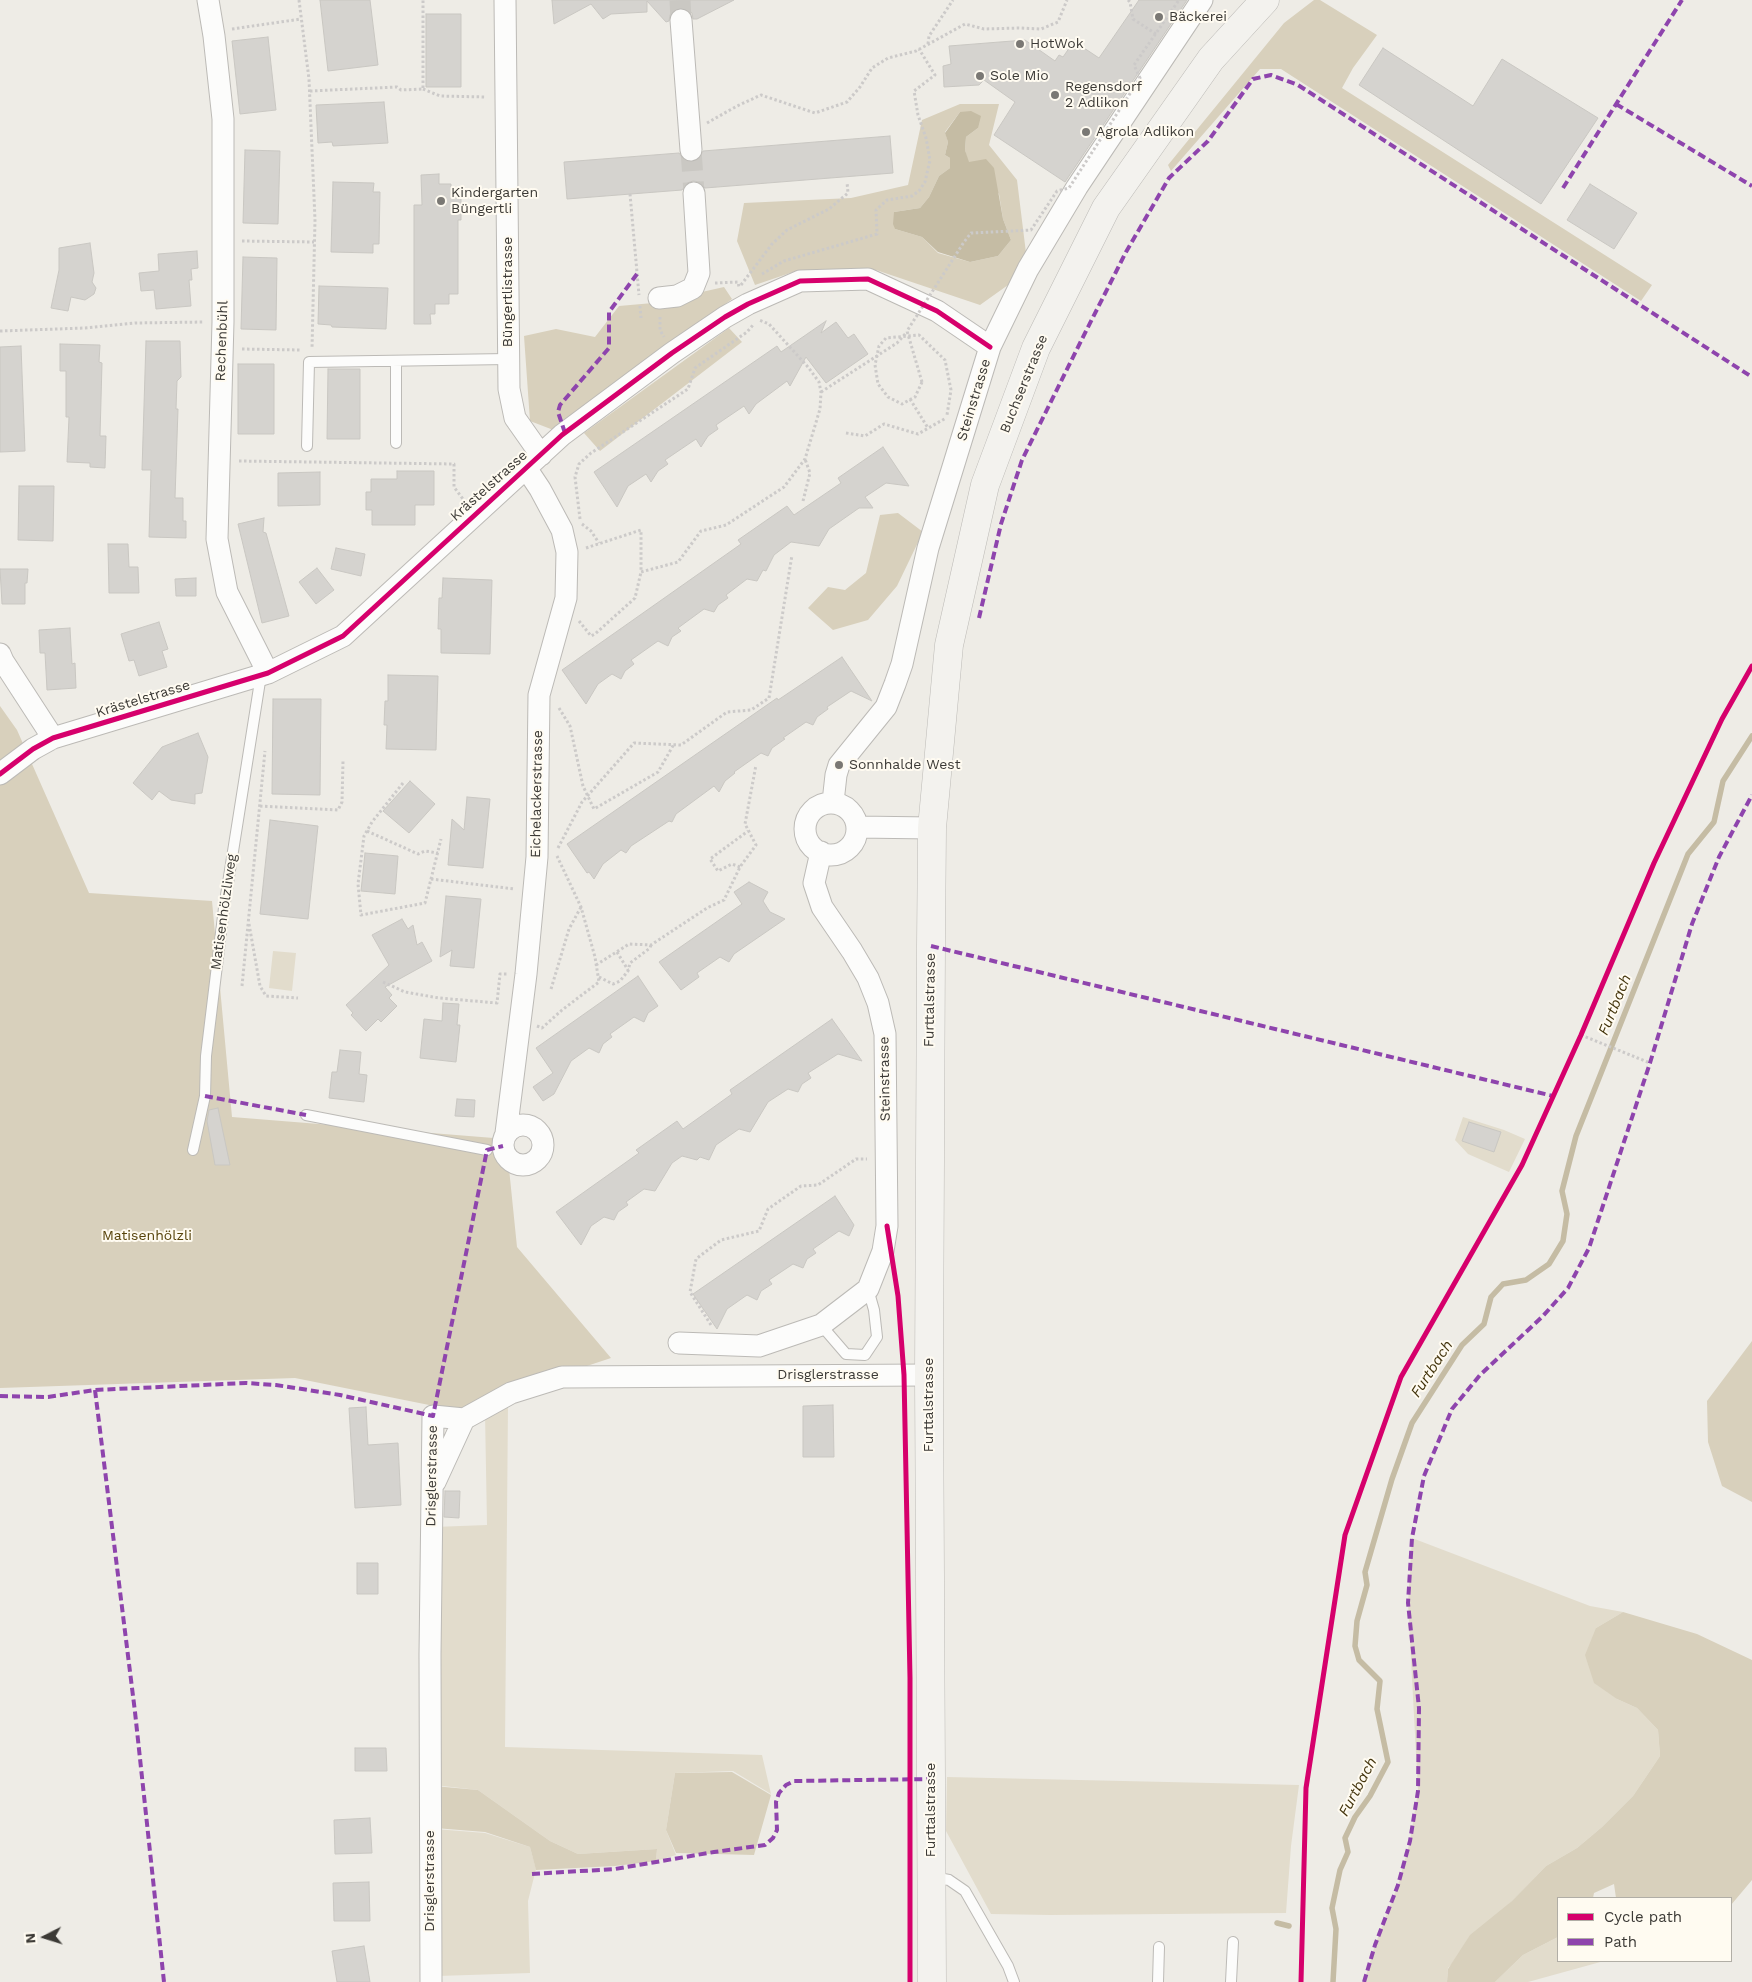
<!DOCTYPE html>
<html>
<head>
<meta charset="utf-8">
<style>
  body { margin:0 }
  #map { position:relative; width:1752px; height:1982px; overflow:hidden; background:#eeece6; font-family:"Work Sans",sans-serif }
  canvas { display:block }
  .legend { position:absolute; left:1557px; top:1897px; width:175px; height:65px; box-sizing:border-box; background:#fffbf1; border:1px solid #b1aea6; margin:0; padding:6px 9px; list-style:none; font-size:15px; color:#3c3a36 }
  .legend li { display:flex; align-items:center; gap:10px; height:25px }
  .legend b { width:25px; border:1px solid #b1aea6 }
  .north { position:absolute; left:20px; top:1912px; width:50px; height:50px; -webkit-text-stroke:4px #fffbf1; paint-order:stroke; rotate:265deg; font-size:14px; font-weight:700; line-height:20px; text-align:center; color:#3c3a36 }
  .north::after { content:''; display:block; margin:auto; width:18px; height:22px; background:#3c3a36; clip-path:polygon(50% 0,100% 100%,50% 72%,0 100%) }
</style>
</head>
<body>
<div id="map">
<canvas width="1752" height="1982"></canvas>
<ul class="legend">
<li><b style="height:6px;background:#d6006c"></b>Cycle path</li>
<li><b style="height:6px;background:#8e44ad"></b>Path</li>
</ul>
<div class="north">N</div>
</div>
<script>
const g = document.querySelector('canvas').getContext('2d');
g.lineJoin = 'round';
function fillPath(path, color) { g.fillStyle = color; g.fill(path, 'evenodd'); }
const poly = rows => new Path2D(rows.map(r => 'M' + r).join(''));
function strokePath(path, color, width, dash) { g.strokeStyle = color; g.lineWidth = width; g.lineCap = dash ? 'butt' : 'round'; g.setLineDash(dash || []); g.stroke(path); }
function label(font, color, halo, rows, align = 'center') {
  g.font = font + ' "Work Sans",sans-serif'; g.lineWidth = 4; g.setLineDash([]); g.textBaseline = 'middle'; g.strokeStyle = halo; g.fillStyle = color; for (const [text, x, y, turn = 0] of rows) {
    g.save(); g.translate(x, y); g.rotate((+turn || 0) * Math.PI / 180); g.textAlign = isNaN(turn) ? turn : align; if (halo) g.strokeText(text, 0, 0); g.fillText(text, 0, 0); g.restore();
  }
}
fillPath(poly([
  [273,951,296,953,292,991,269,988],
  [1463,1117,1504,1130,1525,1139,1509,1172,1468,1154,1455,1140],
  [508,1404,505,1747,762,1755,771,1794,733,1771,675,1773,666,1830,676,1855,656,1861,657,1849,578,1854,550,1841,478,1790,434,1785,434,1527,487,1525,485,1413],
  [1412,1538,1590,1606,1623,1612,1596,1628,1617,1699,1637,1708,1658,1730,1660,1756,1633,1796,1602,1827,1577,1848,1546,1866,1448,1968,1447,1982,1364,1982,1375,1945,1398,1885,1410,1841,1418,1791,1408,1603],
  [947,1777,1299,1785,1291,1846,1286,1913,1050,1915,991,1914,946,1831],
  [435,1829,485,1833,530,1847,536,1869,528,1901,530,1973,438,1976],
  [1558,1937,1558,1961,1604,1961,1528,1982,1495,1982,1523,1955]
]), '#e2dccc');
fillPath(poly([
  [1314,0,1320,0,1377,35,1353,68,1342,88,1652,285,1641,301,1281,69,1260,69,1171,171,1168,165,1284,23],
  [960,104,999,104,989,145,1017,180,1026,253,1008,285,980,305,876,270,796,271,755,285,737,241,744,203,851,198,908,185,922,120],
  [960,112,978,128,966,137,965,150,968,162,999,194,1003,219,1011,240,998,256,970,262,938,253,922,237,895,229,894,212,920,208,929,197,939,176,950,168,950,158,945,155,948,142,945,132],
  [724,287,732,299,556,431,530,421,524,336,556,329,595,337,619,306,653,303],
  [729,328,742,342,600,451,584,433],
  [898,513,923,532,897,586,868,620,833,630,808,608,828,587,845,590,866,573,880,515],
  [0,706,17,730,89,893,212,901,232,1117,506,1139,517,1247,611,1358,454,1410,295,1378,0,1388],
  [1752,1341,1752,1502,1722,1486,1708,1442,1707,1401],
  [1623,1612,1697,1634,1752,1660,1752,1880,1731,1905,1731,1898,1616,1898,1614,1884,1594,1893,1593,1898,1558,1898,1558,1937,1523,1955,1495,1982,1447,1982,1448,1969,1470,1935,1512,1901,1546,1866,1577,1848,1602,1827,1633,1796,1660,1756,1658,1730,1637,1708,1617,1699,1594,1683,1585,1655,1596,1628],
  [732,1772,771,1795,754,1855,676,1853,666,1830,675,1773],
  [434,1786,478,1790,550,1841,578,1854,657,1849,656,1861,615,1866,536,1870,530,1847,485,1832,435,1828]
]), '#d8d0bc');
fillPath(poly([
  [971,111,981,116,978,128,966,137,965,150,969,162,986,159,994,168,1003,219,1011,240,998,256,970,262,938,252,922,237,895,229,893,224,894,212,920,208,929,197,939,176,950,168,950,158,945,155,948,142,945,133,960,112]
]), '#c5bca4');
strokePath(poly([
  [1277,1923,1289,1926],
  [1333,1982,1336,1929,1332,1908,1340,1870,1348,1852,1345,1838,1355,1817,1370,1796,1388,1762,1377,1709,1380,1681,1359,1660,1355,1646,1357,1621,1367,1585,1365,1572,1392,1479,1412,1423,1462,1345,1484,1324,1491,1297,1503,1284,1526,1280,1549,1264,1563,1241,1567,1214,1562,1191,1576,1136,1688,854,1714,822,1723,781,1752,736]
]), '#c5bca4', 5.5);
const building = poly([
  [320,0,370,0,378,65,328,71,320,0],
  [552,0,734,0,697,19,693,19,692,13,687,9,680,8,674,10,670,15,669,21,666,22,647,1,647,12,611,14,603,19,591,4,554,24,552,0],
  [1139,0,1187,0,1065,182,994,135,1015,102,984,80,979,85,944,87,943,66,951,64,949,46,1025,40,1055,61,1059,55,1063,57,1072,44,1079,50,1081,46,1099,58,1139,0],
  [426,14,461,14,461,87,426,87,426,14],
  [268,37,276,110,240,114,232,41,268,37],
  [1383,48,1473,106,1502,59,1598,118,1541,204,1359,85,1383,48],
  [384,102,388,143,333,146,332,142,318,143,316,105,384,102],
  [890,136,893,173,705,188,700,182,693,181,687,183,682,190,567,199,564,162,679,153,685,161,691,162,698,160,703,151,890,136],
  [245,150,280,151,278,224,243,223,245,150],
  [439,174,439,184,451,184,451,195,461,195,461,220,458,220,458,294,449,294,449,304,435,304,435,314,430,314,431,324,414,324,414,205,422,205,421,175,439,174],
  [333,182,374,183,373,192,380,192,379,244,373,244,373,253,331,252,333,182],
  [1590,184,1637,213,1614,249,1567,220,1590,184],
  [90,243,94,273,92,282,96,288,94,294,85,300,71,297,68,311,51,308,59,270,59,248,90,243],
  [197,251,198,268,191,269,192,280,189,280,191,306,156,309,154,290,141,291,139,273,159,271,158,254,197,251],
  [243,257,277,258,276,330,241,329,243,257],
  [319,286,388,288,386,329,332,327,331,325,318,324,319,286],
  [826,321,821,333,836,322,848,338,854,334,868,354,826,383,806,357,790,386,787,381,756,404,749,414,744,406,716,425,718,429,708,436,701,447,696,439,665,460,668,464,658,471,651,482,646,474,628,486,617,507,594,472,777,346,781,352,826,321],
  [146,341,180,341,181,377,177,381,176,409,178,409,175,498,183,498,183,521,186,521,186,538,149,537,151,470,142,470,146,341],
  [60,344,100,345,99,362,102,363,100,436,106,436,105,468,90,467,90,463,67,462,69,417,66,417,66,371,60,371,60,344],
  [21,346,25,451,0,452,0,347,21,346],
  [238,364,274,364,274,434,238,434,238,364],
  [328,369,360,369,360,439,327,439,328,369],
  [883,447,909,486,886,483,865,497,873,508,859,508,829,529,819,546,791,542,774,555,766,571,763,570,757,581,747,579,726,595,728,598,718,605,714,612,704,609,678,628,681,631,672,637,668,646,658,641,631,660,634,664,625,671,621,679,612,674,598,684,586,704,562,670,741,544,738,540,787,506,794,515,841,483,838,478,883,447],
  [397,471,434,471,434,505,415,505,415,525,372,525,372,510,366,510,366,492,371,492,371,479,397,479,397,471],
  [320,472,320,505,278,506,278,473,320,472],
  [19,486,54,486,53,541,18,540,19,486],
  [264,518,263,532,266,533,289,616,262,623,238,524,264,518],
  [108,544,128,544,129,567,138,567,139,593,109,593,108,544],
  [336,548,365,554,361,576,331,569,336,548],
  [317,568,334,590,316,604,299,582,317,568],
  [0,569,28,569,27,583,25,583,25,604,2,604,0,569],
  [196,578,196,596,176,596,175,579,196,578],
  [443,578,492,580,490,654,441,653,441,629,438,629,439,598,442,598,443,578],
  [159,622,168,649,162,651,167,667,139,676,134,660,129,661,121,634,159,622],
  [70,628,72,664,75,663,76,688,47,690,45,653,40,653,39,630,70,628],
  [842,657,872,701,851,691,827,707,828,709,817,717,813,725,806,722,783,738,785,739,772,748,768,756,761,753,734,772,735,773,725,781,719,792,714,786,676,814,672,822,669,821,631,846,626,853,621,850,603,864,594,879,589,872,587,873,567,844,777,698,778,700,842,657],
  [388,675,438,676,436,750,386,749,387,725,384,725,385,701,388,701,388,675],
  [273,699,321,699,320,795,272,794,273,699],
  [198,733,208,757,202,793,195,794,195,804,171,800,159,791,152,800,133,783,162,747,198,733],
  [410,781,435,804,409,833,383,811,410,781],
  [467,797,490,799,483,868,448,865,452,819,464,830,467,797],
  [270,820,318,826,308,919,260,914,270,820],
  [365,853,398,856,395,894,361,891,365,853],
  [749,882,768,892,763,901,770,912,785,919,734,954,729,962,720,957,697,973,699,977,681,990,659,962,742,904,734,892,749,882],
  [446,896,481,899,474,968,450,966,452,950,440,957,446,896],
  [402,919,408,929,413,925,417,945,422,942,432,961,385,987,392,995,389,998,397,1006,381,1022,378,1019,366,1031,351,1015,353,1013,346,1005,389,965,372,935,402,919],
  [638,976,658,1006,648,1013,644,1022,634,1017,610,1034,612,1037,603,1044,599,1053,589,1048,571,1061,554,1094,543,1101,533,1087,553,1073,536,1048,638,976],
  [443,1003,459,1004,457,1025,460,1025,456,1062,420,1058,424,1019,442,1021,443,1003],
  [832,1019,862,1061,838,1054,808,1073,811,1078,802,1084,798,1092,788,1089,768,1102,750,1132,739,1129,716,1145,709,1160,700,1157,697,1160,682,1156,672,1163,655,1191,644,1189,626,1202,628,1205,618,1212,614,1220,604,1217,591,1226,581,1245,556,1212,639,1153,636,1150,677,1121,683,1129,732,1094,730,1090,832,1019],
  [340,1050,361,1052,359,1074,367,1075,364,1102,329,1098,332,1072,337,1072,340,1050],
  [457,1099,475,1100,474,1117,455,1116,457,1099],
  [218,1108,230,1165,215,1165,207,1121,209,1110,218,1108],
  [1469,1122,1501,1132,1494,1152,1462,1141,1469,1122],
  [835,1196,854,1225,849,1236,839,1231,813,1249,816,1253,807,1259,803,1268,793,1264,769,1280,772,1284,761,1291,757,1300,747,1295,727,1309,717,1329,693,1294,835,1196],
  [833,1405,834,1457,803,1457,803,1406,833,1405],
  [366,1407,368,1445,398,1443,401,1505,355,1508,349,1408,366,1407],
  [445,1491,460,1491,459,1518,444,1517,445,1491],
  [357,1563,378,1563,378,1594,357,1594,357,1563],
  [355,1748,386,1748,387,1771,355,1771,355,1748],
  [370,1818,372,1853,335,1854,334,1820,370,1818],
  [369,1882,370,1921,334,1921,333,1883,369,1882],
  [364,1946,370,1982,337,1982,332,1951,364,1946]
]);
fillPath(building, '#d5d3cf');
strokePath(building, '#c9c7c2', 1);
strokePath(poly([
  [680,0,681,20],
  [691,150,694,193]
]), '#cac8c3', 21, [21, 11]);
const service = poly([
  [396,443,396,361],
  [307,446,309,362,508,359],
  [306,1115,487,1150],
  [193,1150,205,1096,206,1056,224,908,261,675],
  [821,1325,846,1354,865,1355,877,1337,874,1310,868,1289],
  [933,1877,949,1880,965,1891,1008,1966,1014,1982],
  [1158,1982,1159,1947],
  [1231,1982,1233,1942]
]);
const minor = poly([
  [208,0,214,36,223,119,223,322,217,539,227,592,268,673],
  [505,0,509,389,515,418,541,455],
  [681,20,691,150],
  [659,298,677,296,693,288,699,273,694,193],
  [0,654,3,661,53,738],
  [0,774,33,749,53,738,268,673,343,636,562,435,672,353,725,317,748,304,800,281,868,279,937,311,990,347],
  [833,802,836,775,839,765,886,707,895,684,902,664,928,548,990,347,1028,269,1077,187,1202,0],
  '805 829a26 26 0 1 1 52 0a26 26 0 1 1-52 0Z',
  [857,827,932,828],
  '503 1145a20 20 0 1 1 40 0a20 20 0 1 1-40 0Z',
  [506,1133,526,974,537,857,539,695,566,598,567,552,562,530,540,489,526,468],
  [679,1343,759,1346,821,1325,868,1289,883,1251,887,1226,885,1034,878,1003,868,978,852,951,822,907,814,883,821,852],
  [435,1482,464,1419],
  [431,1982,430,1654,433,1416,464,1419,511,1393,562,1377,929,1375]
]);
const secondary = poly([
  [932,1982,929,1375,931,946,932,828,949,645,985,485,1036,348,1106,208,1211,59,1265,0]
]);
strokePath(service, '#bcbab6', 12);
strokePath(minor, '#bcbab6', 23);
strokePath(secondary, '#bcbab6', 29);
strokePath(poly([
  [299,0,309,79,315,220,312,349],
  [1128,0,1130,2,1133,19,1156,34],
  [232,29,301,19],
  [928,44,929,36,953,0],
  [423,89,440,96,486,97],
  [310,91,397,87,401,90,423,89,423,0],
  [707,123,737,106,761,95,815,113,847,102,860,87,872,68,888,58,916,51,965,24,984,29,1019,28,1041,29,1058,22,1067,0],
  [630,194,639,295],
  [242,241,314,242],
  [762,274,784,261,877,234,876,210,887,200,912,196,919,191,925,182,930,160,926,138,918,115,914,91,935,75,919,49],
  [715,283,738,282,739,287],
  [741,285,772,244,787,230,829,209,848,193,847,182],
  [640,306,641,318],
  [660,317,660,330,664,337],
  [0,331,85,328,135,323,204,322],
  [242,349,301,350],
  [922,382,915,397,902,404,888,397,878,384,875,365,879,346,886,338,919,335,945,360,951,390,947,415],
  [910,399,928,428],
  [846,433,865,436,884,424,918,434,946,418],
  [239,461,454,464,454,487,463,499],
  [803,501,810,473,805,459],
  [580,519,575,477,579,464,591,453,688,389,695,368,747,332,753,325],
  [582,524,591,531,599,543],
  [586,548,641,530,641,572,678,562,701,531,726,525,784,487,805,459,820,409,821,392,819,382,808,367,769,324,759,320],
  [579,621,591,636,595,634,635,598,641,572],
  [559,708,570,726,583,786,594,809,658,772,674,744],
  [403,783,372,822,364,836,358,884,361,915,425,903,441,839],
  [260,806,338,810,342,802,343,761],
  [367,831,418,854,425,851,438,853],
  [558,848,582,802,634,743,681,745,727,712,751,710,769,698,792,555],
  [740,867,732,864,718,871,710,859,748,831],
  [431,879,515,889],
  [249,924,260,986,266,996,298,998],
  [617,952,628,970],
  [596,965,629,944,651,945,707,908,724,900,740,867,756,845,745,824,756,765],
  [599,977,613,984,620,981,628,971,630,963,650,948,651,945],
  [383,982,405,992,439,998,497,1003,500,974,508,974],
  [242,986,265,751],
  [551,989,569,929,581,907],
  [537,1026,542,1028,562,1010,599,982,595,957,581,907,557,856],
  [1581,1035,1650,1063],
  [711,1325,690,1292,696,1259,721,1240,759,1231,768,1209,801,1186,818,1185,856,1159,867,1159]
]), '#cccac9', 3, [2.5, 2.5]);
strokePath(service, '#fcfcfb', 10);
strokePath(minor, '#fcfcfb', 21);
strokePath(secondary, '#f3f2ee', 28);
strokePath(poly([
  [922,382,907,331,964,242,971,233,1031,230,1057,191,1069,188,1140,78,1134,65,1179,0],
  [821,392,897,343,907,332]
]), '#cccac9', 3, [2.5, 2.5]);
strokePath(poly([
  [1616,104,1752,186],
  [1563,188,1682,0],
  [565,433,558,412,560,405,609,348,609,312,637,274],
  [979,618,1001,524,1022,460,1082,339,1126,252,1169,178,1208,141,1253,79,1271,75,1298,85,1752,377],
  [931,946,1553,1096],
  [205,1096,306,1115],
  [95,1390,135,1712,164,1982],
  [0,1396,48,1397,95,1390,246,1383,276,1385,340,1395,433,1416,487,1150,503,1146],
  [532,1874,615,1869,714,1852,765,1845,773,1838,777,1830,776,1802,779,1793,786,1785,794,1781,931,1779],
  [1364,1982,1375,1945,1398,1885,1410,1841,1418,1791,1419,1708,1408,1603,1412,1538,1424,1476,1452,1409,1480,1375,1543,1316,1568,1288,1589,1248,1650,1063,1692,924,1719,857,1752,795]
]), '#8e44ad', 4, [8, 4]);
strokePath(poly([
  [0,774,33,749,53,738,268,673,343,636,562,435,672,353,725,317,748,304,800,281,868,279,937,311,990,347],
  [887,1226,898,1296,904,1375,910,1678,910,1982],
  [1301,1982,1306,1788,1345,1535,1401,1377,1522,1165,1581,1035,1654,863,1722,719,1752,666]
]), '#d6006c', 5);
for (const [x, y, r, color] of [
  [1159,17,5,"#7a7874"],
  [1020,44,5,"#7a7874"],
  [980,76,5,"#7a7874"],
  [1055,95,5,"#7a7874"],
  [1086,132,5,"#7a7874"],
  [441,201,5,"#7a7874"],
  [839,765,5,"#7a7874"]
]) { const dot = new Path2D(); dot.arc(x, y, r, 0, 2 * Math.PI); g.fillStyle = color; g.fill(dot); strokePath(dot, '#fffbf1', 2); }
label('14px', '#3c3a36', '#fffbf1', [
  ["Bäckerei",1169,17],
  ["HotWok",1030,44],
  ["Sole Mio",990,76],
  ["Regensdorf",1065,87],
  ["2 Adlikon",1065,103],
  ["Agrola Adlikon",1096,132],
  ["Kindergarten",451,193],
  ["Büngertli",451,209],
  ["Sonnhalde West",849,765]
], 'left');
label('14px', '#3c3a36', '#fffbf1', [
  ["Büngertlistrasse",508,292,-90],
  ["Rechenbühl",222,341,-88],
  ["Buchserstrasse",1024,384,-68],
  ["Steinstrasse",974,400,-73],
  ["Krästelstrasse",489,486,-42],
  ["Krästelstrasse",143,699,-17],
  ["Eichelackerstrasse",537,794,-89],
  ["Matisenhölzliweg",224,912,-82],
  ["Furttalstrasse",930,1000,-89],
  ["Steinstrasse",885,1079,-91],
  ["Drisglerstrasse",828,1375],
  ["Furttalstrasse",929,1405,-90],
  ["Drisglerstrasse",432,1476,-89],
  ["Furttalstrasse",931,1810,-90],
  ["Drisglerstrasse",430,1881,-90]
]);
label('14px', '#57430b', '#fffbf1', [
  ["Matisenhölzli",147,1236]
]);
label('italic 15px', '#43340c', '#fffbf1', [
  ["Furtbach",1615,1005,-68],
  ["Furtbach",1432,1369,-57],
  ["Furtbach",1358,1787,-62]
]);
</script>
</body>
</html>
